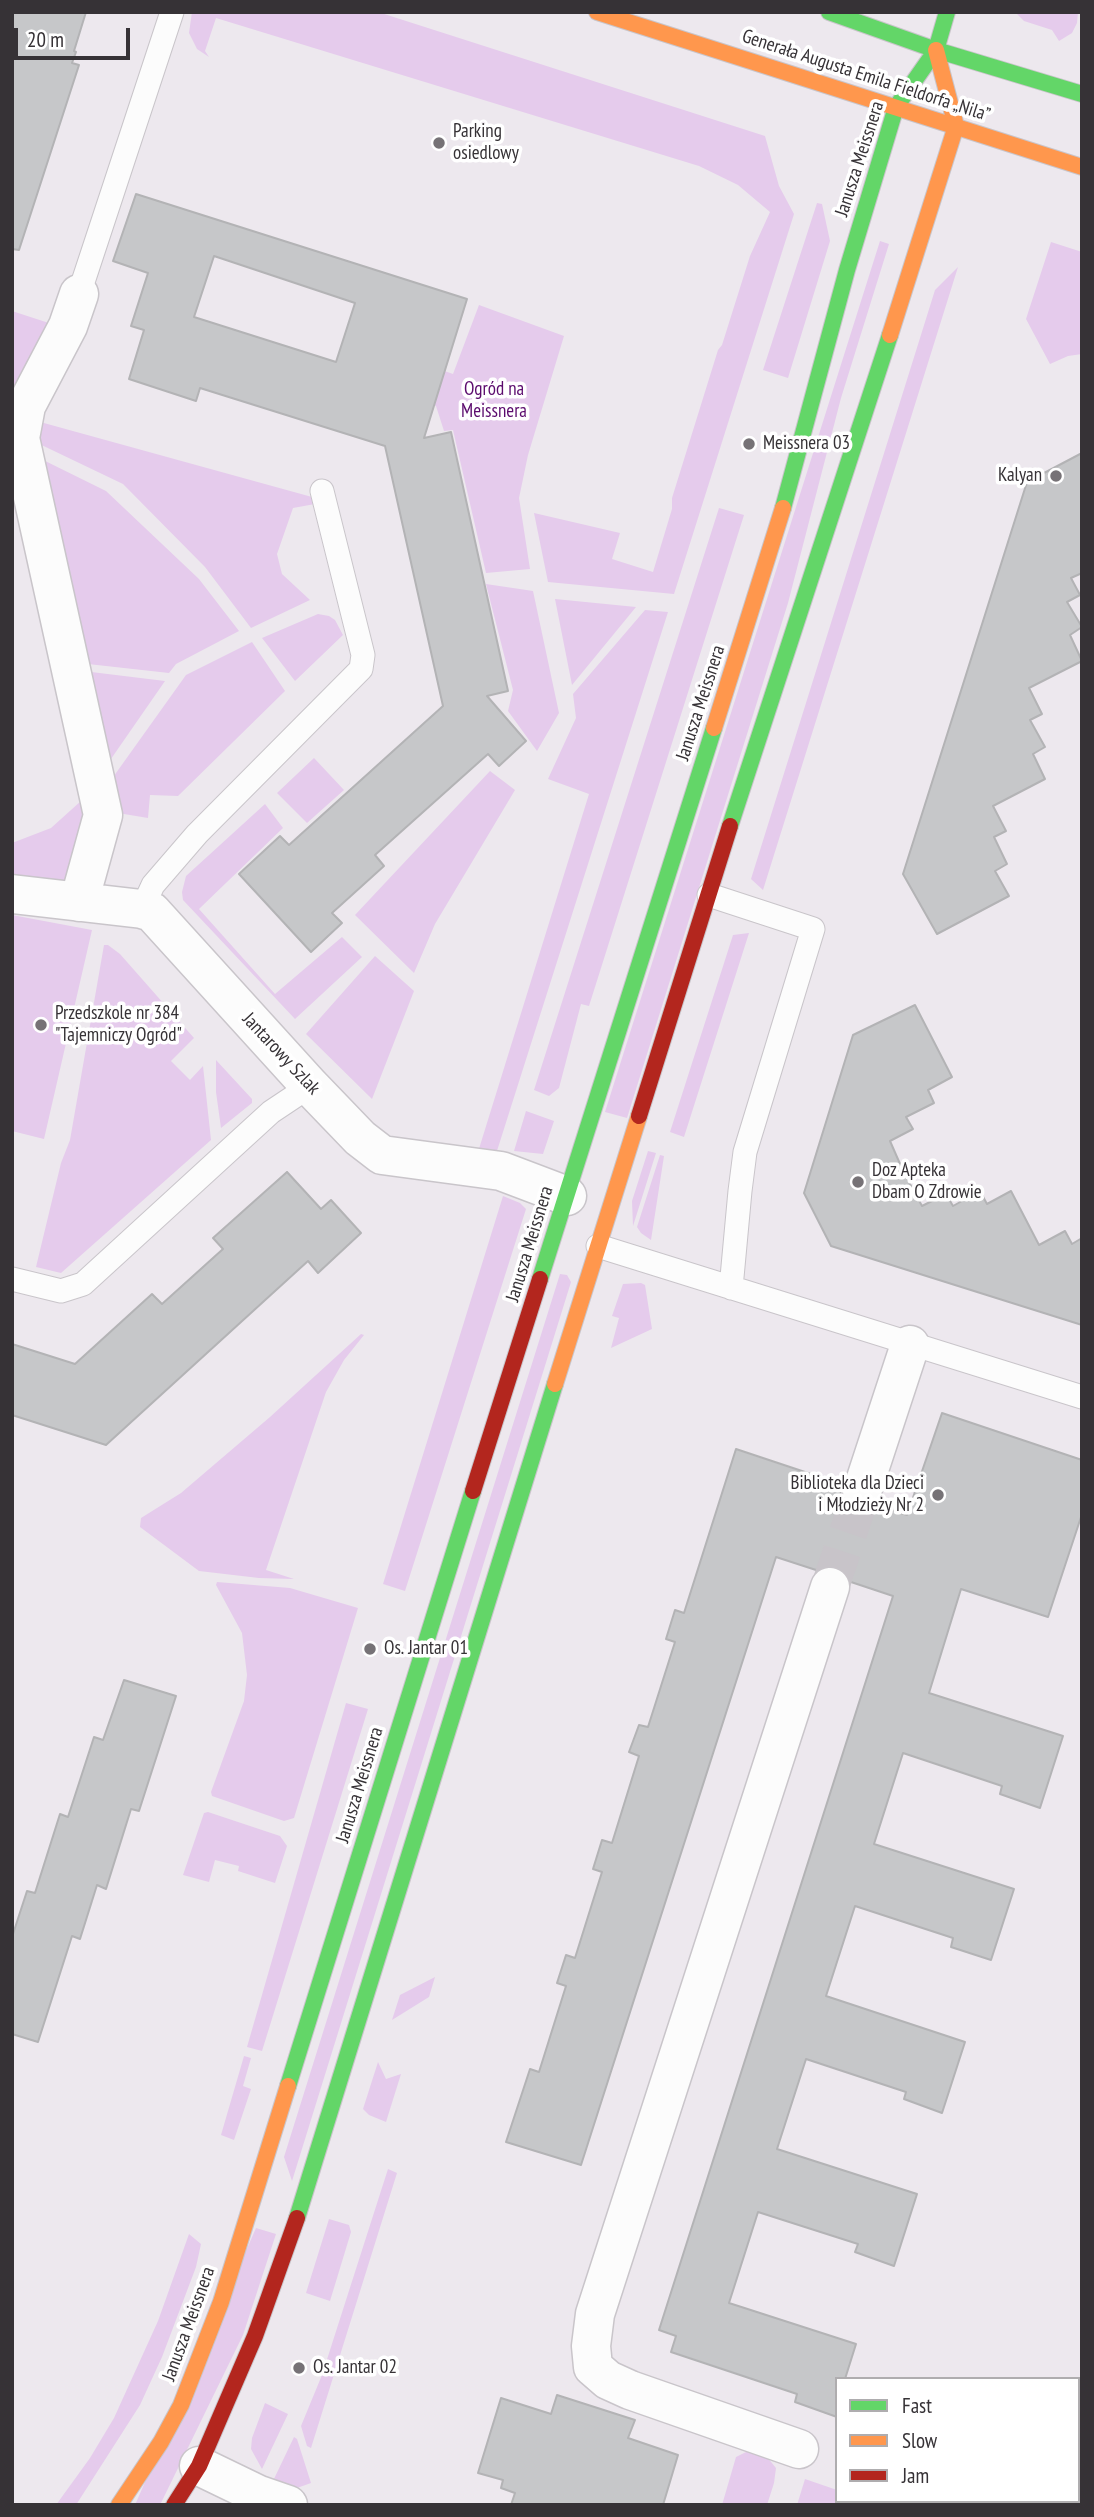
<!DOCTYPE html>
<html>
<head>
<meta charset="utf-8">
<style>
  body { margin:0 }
  #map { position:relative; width:1094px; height:2517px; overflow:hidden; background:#ede8ee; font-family:"PT Sans Narrow",sans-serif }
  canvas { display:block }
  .frame { position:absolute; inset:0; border:14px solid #363236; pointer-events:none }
  .legend { position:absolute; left:835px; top:2377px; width:245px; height:126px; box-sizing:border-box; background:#fff; border:2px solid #afadaf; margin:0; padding:9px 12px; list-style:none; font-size:21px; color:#363236 }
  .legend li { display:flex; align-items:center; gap:14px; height:35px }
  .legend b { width:35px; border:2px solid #afadaf }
  .scale { position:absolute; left:14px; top:28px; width:116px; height:32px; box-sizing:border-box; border:4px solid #363236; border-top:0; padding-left:9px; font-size:21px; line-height:24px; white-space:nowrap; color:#363236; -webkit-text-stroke:5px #fff; paint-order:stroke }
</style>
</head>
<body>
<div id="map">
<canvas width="1094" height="2517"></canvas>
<div class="frame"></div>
<ul class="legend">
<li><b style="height:9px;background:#63d668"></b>Fast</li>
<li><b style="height:9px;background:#ff974d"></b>Slow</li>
<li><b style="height:9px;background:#b3261e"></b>Jam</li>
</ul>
<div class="scale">20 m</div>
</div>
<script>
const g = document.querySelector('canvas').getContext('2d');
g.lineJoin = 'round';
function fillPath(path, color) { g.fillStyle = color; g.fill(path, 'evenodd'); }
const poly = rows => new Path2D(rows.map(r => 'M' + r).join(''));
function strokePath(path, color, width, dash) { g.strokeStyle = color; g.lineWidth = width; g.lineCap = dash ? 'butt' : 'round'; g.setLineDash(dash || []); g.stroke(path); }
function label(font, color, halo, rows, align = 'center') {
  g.font = font + ' "PT Sans Narrow",sans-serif'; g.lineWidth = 7; g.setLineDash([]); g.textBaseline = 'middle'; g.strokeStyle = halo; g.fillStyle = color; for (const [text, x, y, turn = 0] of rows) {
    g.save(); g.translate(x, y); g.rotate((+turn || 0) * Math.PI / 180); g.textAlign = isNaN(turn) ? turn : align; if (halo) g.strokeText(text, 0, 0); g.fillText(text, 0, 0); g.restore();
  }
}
fillPath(poly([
  [192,12,378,12,765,136,779,186,794,214,674,594,548,582,534,513,620,533,612,559,653,572,672,509,672,498,718,350,722,345,750,256,770,212,738,185,699,166,216,18,205,51,209,57,197,49,189,33],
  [1015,12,1078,12,1077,23,1072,33,1059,41,1052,30,1024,21],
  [817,203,822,204,830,241,788,378,763,370],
  [880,241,889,244,841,398,788,603,627,1118,605,1112],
  [1051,242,1082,252,1082,354,1068,356,1050,364,1026,319],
  [958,267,763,890,751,879,935,290],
  [479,305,564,336,528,455,519,498,530,569,486,573,453,430,444,431,436,406,406,395,416,361,453,374],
  [12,311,58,326,12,401],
  [33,420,312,497,315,504,293,508,277,554,282,574,310,600,251,628,205,567,123,484,29,439],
  [31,454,106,491,199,579,239,631,176,664,169,673,79,663],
  [719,508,744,515,589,1006,581,1004,559,1088,549,1096,534,1090],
  [486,584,533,591,559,713,537,751,508,711,513,690],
  [555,599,636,607,572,685],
  [645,610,668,612,496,1154,478,1152,589,794,548,779,576,718,573,694],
  [318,614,329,616,335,620,343,635,295,681,262,638],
  [252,642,285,691,178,796,150,795,148,818,118,813,106,787,186,675],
  [83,671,165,681,104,769],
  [314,758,344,790,307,823,277,793],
  [490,771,515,790,435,924,414,973,355,915],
  [91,792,75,887,12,874,12,843,51,828],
  [265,804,283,828,199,909,275,994,342,937,362,957,295,1019,183,900,182,892,186,876],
  [12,915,92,930,44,1139,12,1131],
  [749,933,684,1137,670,1132,733,935],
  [104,945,108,945,120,954,194,1038,171,1061,190,1080,203,1066,211,1140,61,1273,36,1267,61,1163,70,1140],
  [375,956,414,991,372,1099,306,1034],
  [216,1060,252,1099,252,1103,221,1128,216,1092],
  [526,1111,554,1121,543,1154,514,1151],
  [648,1151,656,1153,633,1226,632,1201],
  [660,1155,664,1156,651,1240,641,1233,637,1227],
  [503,1196,520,1203,526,1209,405,1591,383,1584],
  [560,1274,567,1275,571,1282,292,2181,284,2157],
  [641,1283,645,1285,652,1329,611,1348,619,1318,612,1316,623,1284],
  [361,1334,364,1335,344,1360,326,1392,266,1570,294,1579,259,1578,199,1571,140,1527,141,1518,181,1493,270,1417],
  [217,1582,290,1588,358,1608,294,1818,284,1821,212,1796,211,1792,244,1701,247,1675,242,1633,216,1585],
  [346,1703,368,1709,262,2051,247,2047],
  [208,1812,280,1836,287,1846,275,1883,238,1871,239,1866,215,1860,209,1882,183,1875,204,1813],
  [435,1977,429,1997,392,2020,400,1995],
  [244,2056,251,2058,243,2086,251,2089,234,2140,221,2135],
  [378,2062,386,2079,401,2074,386,2122,369,2115,363,2109],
  [388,2169,397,2173,311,2448,307,2446,301,2426,322,2375],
  [329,2219,349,2225,351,2232,330,2301,306,2293],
  [256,2228,276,2234,243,2335,160,2505,135,2505],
  [189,2234,201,2244,196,2267,162,2357,140,2405,76,2505,56,2505,90,2458,114,2418,158,2321],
  [265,2403,288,2414,262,2469,251,2449,252,2438],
  [294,2437,297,2439,311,2483,297,2488,273,2481],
  [748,2451,767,2457,776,2468,774,2483,767,2505,722,2505,736,2457],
  [805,2479,837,2490,838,2505,797,2505]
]), '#e5cbec');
const building = poly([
  [12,12,86,12,74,51,76,52,72,63,79,65,19,250,12,249,12,12],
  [136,194,467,299,424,438,451,432,508,691,487,696,526,741,499,766,488,754,375,855,384,866,332,913,342,923,311,952,239,874,280,836,289,845,443,706,385,446,200,388,196,401,129,379,144,330,131,326,148,273,113,261,136,194],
  [214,256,355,303,336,362,194,317,214,256],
  [1082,453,1082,573,1071,578,1080,595,1067,602,1082,627,1070,635,1082,661,1029,688,1042,714,1030,720,1045,747,1033,754,1045,779,993,806,1006,831,994,837,1007,864,995,871,1009,896,937,934,903,874,1027,482,1082,453],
  [915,1005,952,1077,928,1090,934,1103,906,1117,913,1129,890,1141,904,1173,922,1206,946,1194,953,1206,980,1191,987,1204,1011,1191,1039,1245,1065,1231,1072,1244,1082,1238,1082,1325,831,1246,804,1193,853,1035,915,1005],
  [287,1172,321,1209,331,1200,361,1233,318,1273,308,1261,106,1445,12,1415,12,1344,75,1364,152,1294,162,1304,223,1249,213,1238,287,1172],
  [942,1413,1082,1460,1082,1514,1048,1617,961,1589,929,1693,1063,1736,1040,1808,1000,1794,1002,1786,903,1753,874,1844,1014,1889,991,1960,951,1947,953,1938,855,1906,826,1996,965,2042,942,2113,904,2099,906,2092,806,2059,777,2149,917,2194,894,2266,855,2252,858,2244,758,2212,729,2303,856,2344,845,2379,837,2379,837,2417,795,2402,797,2394,671,2352,676,2336,659,2330,893,1596,851,1582,847,1573,837,1566,826,1566,816,1570,776,1557,581,2165,506,2142,530,2069,539,2072,566,1986,557,1983,566,1955,575,1958,602,1872,593,1869,602,1840,612,1843,639,1756,629,1752,639,1725,648,1727,675,1642,666,1639,675,1610,684,1613,736,1449,841,1484,841,1496,845,1505,855,1511,867,1512,878,1506,907,1515,942,1413],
  [124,1680,176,1696,139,1811,131,1809,106,1889,97,1885,80,1939,72,1936,38,2042,12,2034,12,1937,27,1891,35,1893,60,1814,68,1817,94,1737,103,1740,124,1680],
  [557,2395,635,2420,628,2438,678,2455,663,2505,511,2505,515,2493,501,2488,503,2480,478,2473,501,2398,551,2414,557,2395]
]);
fillPath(building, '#c6c7c9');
strokePath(building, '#b3b3b5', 2);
strokePath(poly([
  [830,1587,862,1491]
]), '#c8c4c9', 38, [38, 19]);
const lane = poly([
  [79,294,172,12],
  [709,895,813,929,745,1152,740,1191,731,1288],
  [142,909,153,885,197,834,361,669,363,655,322,491],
  [598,1246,1082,1397],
  [12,1279,61,1291,83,1284,271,1112,310,1086]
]);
const street = poly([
  [79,294,68,326,26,406,20,438,103,815,79,902],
  [12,894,142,909,152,912,310,1086,360,1138,382,1155,501,1171,567,1196],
  [862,1491,910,1345],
  [799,2449,630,2390,608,2380,593,2367,591,2346,595,2314,830,1587],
  [199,2466,259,2495,288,2505]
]);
const fast = poly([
  [829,12,936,50,1082,94],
  [783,508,847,270,896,107,936,50,947,12],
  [730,826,890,335],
  [540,1279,714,728],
  [288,2086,473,1491],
  [297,2218,555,1384]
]);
const slow = poly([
  [597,12,1082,167],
  [890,335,956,126,936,50],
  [714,728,783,508],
  [555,1384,639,1116],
  [119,2505,161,2442,181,2405,221,2302,288,2086]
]);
const jam = poly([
  [639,1116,730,826],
  [473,1491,540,1279],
  [174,2505,199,2466,255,2336,297,2218]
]);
strokePath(lane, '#c9c5ca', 25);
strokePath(street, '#c9c5ca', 41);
strokePath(fast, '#c9c5ca', 18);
strokePath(slow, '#c9c5ca', 18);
strokePath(jam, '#c9c5ca', 18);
strokePath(lane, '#fcfcfc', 23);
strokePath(street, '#fcfcfc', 38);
strokePath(fast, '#63d668', 16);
strokePath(slow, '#ff974d', 16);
strokePath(jam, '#b3261e', 16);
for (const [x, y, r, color] of [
  [439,143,7,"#767276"],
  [749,444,7,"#767276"],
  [1056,476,7,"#767276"],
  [41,1025,7,"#767276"],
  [858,1182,7,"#767276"],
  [938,1495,7,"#767276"],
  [370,1649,7,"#767276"],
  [299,2368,7,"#767276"]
]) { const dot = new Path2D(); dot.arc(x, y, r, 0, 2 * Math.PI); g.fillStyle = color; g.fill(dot); strokePath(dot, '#fff', 2.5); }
label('19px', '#363236', '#fff', [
  ["Generała Augusta Emila Fieldorfa „Nila”",866,76,18],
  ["Janusza Meissnera",860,159,-72],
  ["Janusza Meissnera",701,703,-72],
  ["Jantarowy Szlak",281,1054,47],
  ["Janusza Meissnera",530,1244,-73],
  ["Janusza Meissnera",360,1785,-73],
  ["Janusza Meissnera",189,2324,-70]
]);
label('19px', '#363236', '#fff', [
  ["Parking",453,132],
  ["osiedlowy",453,154],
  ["Meissnera 03",763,444],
  ["Kalyan",1042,476,"right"],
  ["Przedszkole nr 384",55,1014],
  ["\"Tajemniczy Ogród\"",55,1036],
  ["Doz Apteka",872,1171],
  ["Dbam O Zdrowie",872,1193],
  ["Biblioteka dla Dzieci",924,1484,"right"],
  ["i Młodzieży Nr 2",924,1506,"right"],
  ["Os. Jantar 01",384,1649],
  ["Os. Jantar 02",313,2368]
], 'left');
label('19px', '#5b0b6d', '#fff', [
  ["Ogród na",494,390],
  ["Meissnera",494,412]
]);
</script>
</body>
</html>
